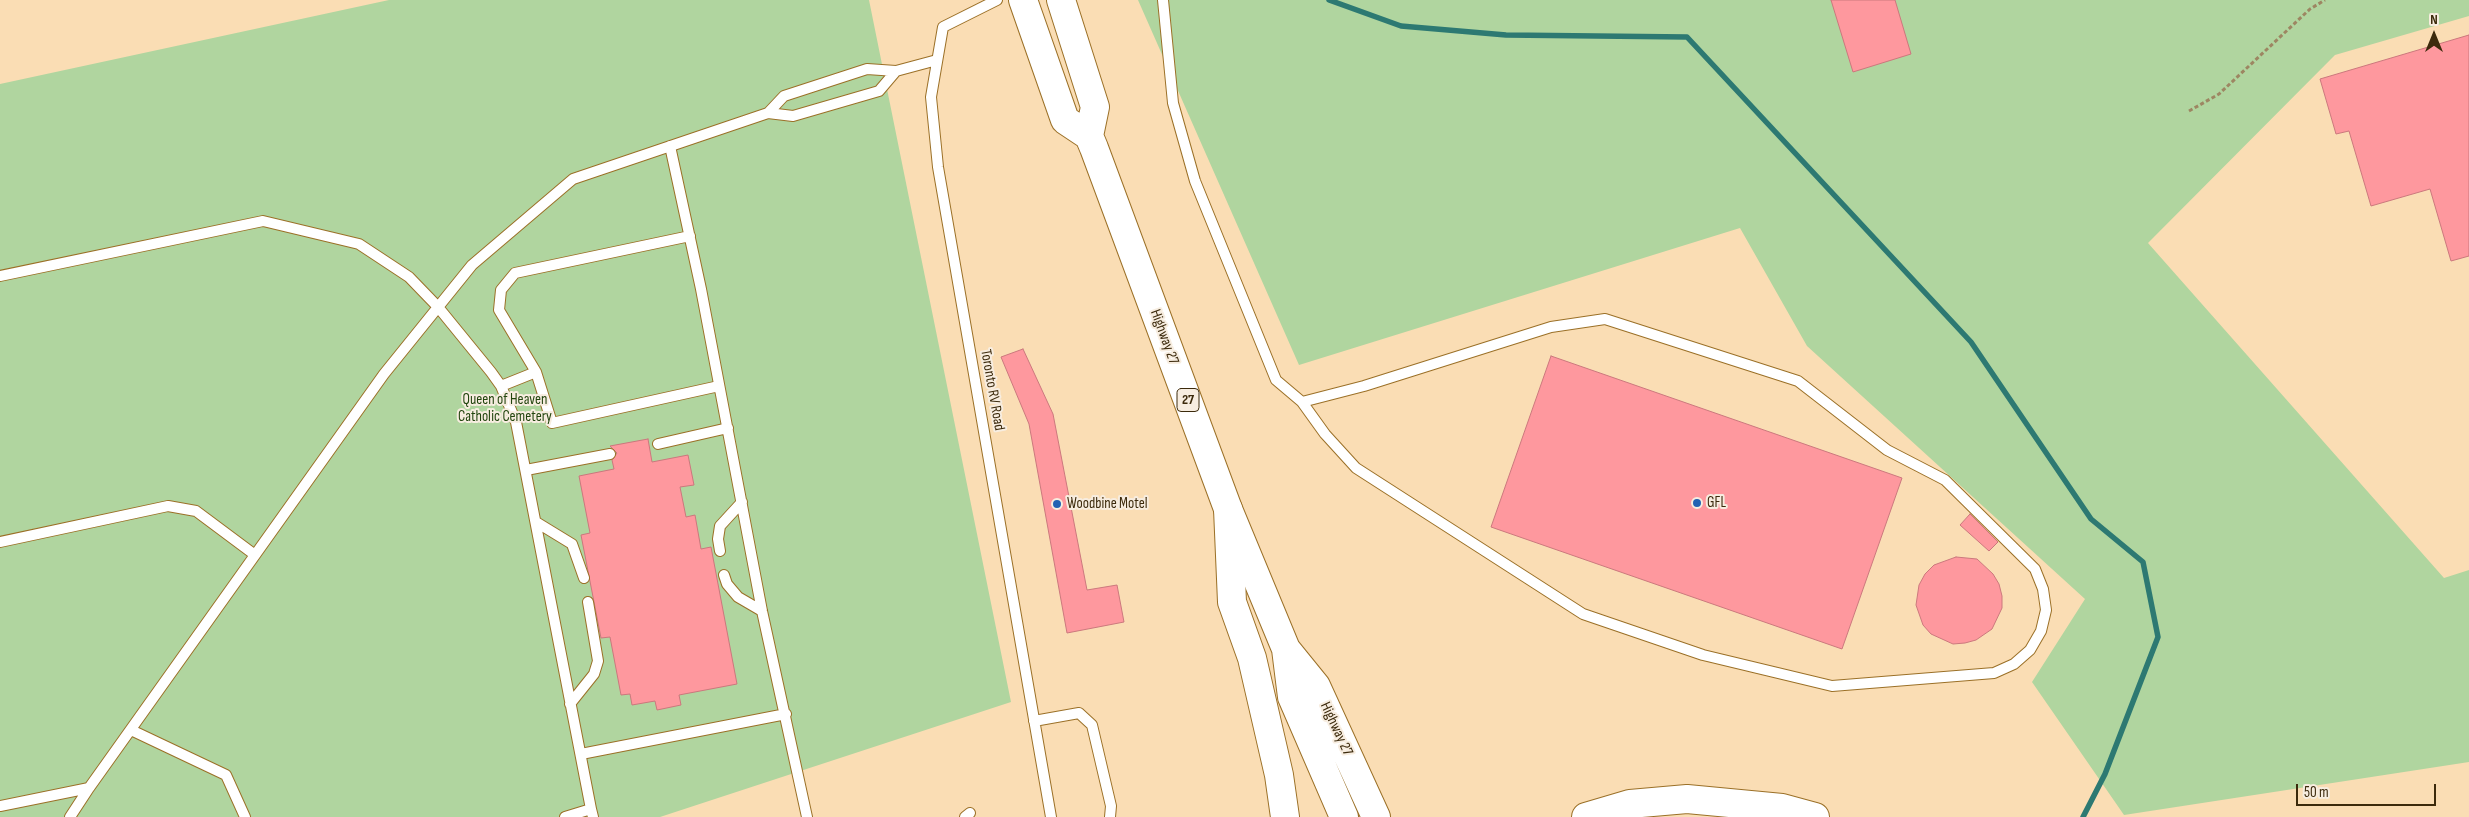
<!DOCTYPE html>
<html>
<head>
<meta charset="utf-8">
<style>
  body { margin:0 }
  #map { position:relative; width:2469px; height:817px; overflow:hidden; background:#faddb4; font-family:"Sofia Sans Condensed",sans-serif }
  canvas { display:block }
  .north { position:absolute; left:2409px; top:10px; width:50px; height:50px; -webkit-text-stroke:4px #f7ede0; paint-order:stroke; rotate:0deg; font-size:14px; font-weight:700; line-height:20px; text-align:center; color:#3c2a0c }
  .north::after { content:''; display:block; margin:auto; width:18px; height:22px; background:#3c2a0c; clip-path:polygon(50% 0,100% 100%,50% 72%,0 100%) }
  .scale { position:absolute; left:2296px; top:784px; width:140px; height:22px; box-sizing:border-box; border:2px solid #3c2a0c; border-top:0; padding-left:6px; font-size:15px; line-height:18px; white-space:nowrap; color:#3c2a0c; -webkit-text-stroke:4px #f7ede0; paint-order:stroke }
</style>
</head>
<body>
<div id="map">
<canvas width="2469" height="817"></canvas>
<div class="north">N</div>
<div class="scale">50 m</div>
</div>
<script>
const g = document.querySelector('canvas').getContext('2d');
g.lineJoin = 'round';
function fillPath(path, color) { g.fillStyle = color; g.fill(path, 'evenodd'); }
const poly = rows => new Path2D(rows.map(r => 'M' + r).join(''));
function strokePath(path, color, width, dash) { g.strokeStyle = color; g.lineWidth = width; g.lineCap = dash ? 'butt' : 'round'; g.setLineDash(dash || []); g.stroke(path); }
function label(font, color, halo, rows, align = 'center') {
  g.font = font + ' "Sofia Sans Condensed",sans-serif'; g.lineWidth = 4; g.setLineDash([]); g.textBaseline = 'middle'; g.strokeStyle = halo; g.fillStyle = color; for (const [text, x, y, turn = 0] of rows) {
    g.save(); g.translate(x, y); g.rotate((+turn || 0) * Math.PI / 180); g.textAlign = isNaN(turn) ? turn : align; if (halo) g.strokeText(text, 0, 0); g.fillText(text, 0, 0); g.restore();
  }
}
fillPath(poly([
  [389,0,869,0,1011,702,660,817,0,817,0,84],
  [1138,0,2469,0,2469,16,2335,55,2148,243,2444,578,2469,570,2469,762,2124,815,2032,682,2085,599,1807,346,1740,228,1299,365]
]), '#b0d59f');
strokePath(poly([
  [1329,0,1401,26,1506,35,1687,37,1971,342,2091,519,2143,562,2158,637,2105,774,2083,817]
]), '#2d7972', 5.5);
const building = poly([
  [1831,0,1895,0,1911,54,1853,72,1831,0],
  [2469,35,2469,256,2451,261,2430,189,2371,206,2349,131,2336,134,2320,79,2469,35],
  [1023,349,1053,414,1087,590,1117,585,1124,622,1067,633,1029,424,1001,357,1023,349],
  [1551,356,1902,478,1842,649,1491,527,1551,356],
  [648,439,652,462,688,455,694,485,680,487,686,517,695,515,701,549,711,547,737,684,679,695,681,705,657,710,655,701,632,705,630,694,621,695,610,637,601,638,581,535,590,533,579,476,614,469,612,460,617,453,610,446,648,439],
  [1970,514,1998,542,1989,551,1960,525,1970,514],
  [1956,557,1977,559,1993,574,1999,584,2002,596,2002,608,1992,629,1976,640,1965,643,1953,644,1931,634,1923,625,1916,605,1919,585,1925,574,1934,565,1956,557]
]);
fillPath(building, '#fe989e');
strokePath(building, '#cb787d', 1);
const service = poly([
  [997,0,943,27,931,97,938,167,1051,817],
  [1163,0,1173,103,1195,181,1276,380,1302,402,1325,434,1356,468,1583,614,1703,655,1832,686,1994,673,2014,664,2030,650,2041,631,2046,610,2043,589,2035,569,1945,480,1887,450,1798,381,1605,319,1551,327,1364,386,1302,402],
  [768,113,784,96,867,69,896,71,937,60],
  [670,146,701,289,762,611,807,817],
  [0,276,263,221,359,244,409,277,438,307,491,372,501,386,516,422,591,809],
  [536,372,552,423,719,386],
  [501,386,536,372,499,310,501,290,515,273,690,236],
  [658,444,728,428],
  [526,470,610,454],
  [536,522,572,544,584,578],
  [0,542,168,506,196,511,255,555],
  [720,551,718,539,720,526,742,502],
  [724,575,727,584,738,597,762,611],
  [570,704,594,674,598,661,588,602],
  [1034,721,1079,713,1092,725,1111,806,1110,817],
  [131,730,226,775,245,817],
  [581,754,786,714],
  [0,806,89,788,384,374,472,265,573,179,768,113,793,116,879,91,896,71],
  [70,817,89,788],
  [565,817,591,809,593,817],
  [965,817,970,813]
]);
const primary = poly([
  [1023,0,1065,120,1089,136,1094,148,1228,509,1286,649,1292,697,1344,817],
  [1061,0,1095,107,1089,136],
  [1286,649,1316,686,1376,817]
]);
const motorway = poly([
  [1228,509,1232,602,1252,658,1279,775,1285,817],
  [1586,817,1630,804,1687,799,1782,808,1815,817]
]);
strokePath(service, '#9b7027', 12);
strokePath(primary, '#9b7027', 30);
strokePath(motorway, '#9b7027', 30);
strokePath(poly([
  [2189,111,2219,94,2310,9,2325,0]
]), '#9d8662', 3, [4, 2.5]);
strokePath(service, '#fff', 10);
strokePath(primary, '#fff', 28);
strokePath(motorway, '#fff', 28);
for (const [x, y, r, color] of [
  [1697,503,5,"#2262b3"],
  [1057,504,5,"#2262b3"]
]) { const dot = new Path2D(); dot.arc(x, y, r, 0, 2 * Math.PI); g.fillStyle = color; g.fill(dot); strokePath(dot, '#f7ede0', 2); }
for (const [x, y, w] of [
  [1188,400,22]
]) { const box = new Path2D(); box.roundRect(x - w / 2, y - 11.5, w, 23, 4); g.fillStyle = '#f7ede0'; g.fill(box); strokePath(box, '#3c2a0c', 1); }
label('bold 14px', '#3c2a0c', null, [
  ["27",1188,400]
]);
label('15px', '#3c2a0c', '#f7ede0', [
  ["Highway 27",1164,337,70],
  ["Toronto RV Road",992,390,80],
  ["Highway 27",1336,729,65]
]);
label('15px', '#22450e', '#f7ede0', [
  ["Queen of Heaven",505,400],
  ["Catholic Cemetery",505,417]
]);
label('15px', '#3c2a0c', '#f7ede0', [
  ["GFL",1707,503],
  ["Woodbine Motel",1067,504]
], 'left');
</script>
</body>
</html>
